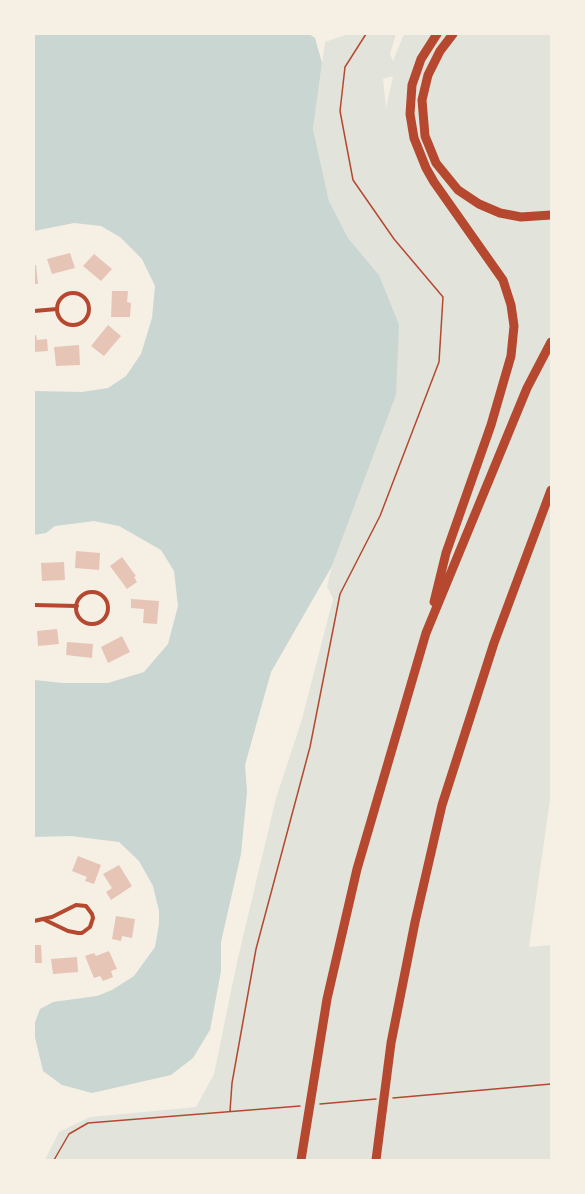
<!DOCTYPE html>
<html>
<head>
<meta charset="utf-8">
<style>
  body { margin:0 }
  #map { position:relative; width:585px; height:1194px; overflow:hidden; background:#f6efe4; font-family:"Sofia Sans Condensed",sans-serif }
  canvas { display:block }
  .frame { position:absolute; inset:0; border:35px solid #f6efe4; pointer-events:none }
</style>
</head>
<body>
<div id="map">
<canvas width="585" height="1194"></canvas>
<div class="frame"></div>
</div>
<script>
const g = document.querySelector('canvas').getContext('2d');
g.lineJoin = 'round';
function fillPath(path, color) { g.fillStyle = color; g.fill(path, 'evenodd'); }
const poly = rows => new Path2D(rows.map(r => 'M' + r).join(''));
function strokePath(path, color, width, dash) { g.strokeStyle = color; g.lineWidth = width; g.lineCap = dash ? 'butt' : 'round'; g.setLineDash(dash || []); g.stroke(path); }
fillPath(poly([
  [348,34,396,34,390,54,393,61,404,34,551,34,551,793,529,947,551,945,551,1160,45,1160,59,1132,90,1117,196,1107,214,1074,237,962,276,798,302,719,333,599,327,586,332,566,396,395,379,275,348,238,329,201,313,129,325,42],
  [393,76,386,108,383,79]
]), '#e2e4dc');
fillPath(poly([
  [35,34,309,34,315,38,322,63,313,129,329,201,348,238,379,275,399,325,396,395,332,566,271,672,245,765,247,792,241,854,221,942,221,971,210,1030,193,1058,171,1075,92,1093,62,1085,43,1071,34,1033,34,1025,40,1009,53,1002,97,996,112,990,134,976,155,947,159,924,159,911,153,886,139,861,119,842,71,836,34,837,34,680,63,683,108,683,144,672,168,644,178,606,174,571,161,550,119,526,94,521,55,526,46,533,34,535,34,391,82,392,108,388,126,376,141,354,152,318,155,286,142,259,120,237,101,226,74,223,34,231]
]), '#c9d6d2');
fillPath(poly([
  [70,253,75,268,52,274,47,259],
  [94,254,112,269,101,281,83,266],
  [34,265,36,265,38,284,34,284],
  [112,291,128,291,127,302,131,303,130,317,111,317],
  [108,325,121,336,104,356,91,346],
  [34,335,36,335,37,340,47,339,48,351,34,352],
  [79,345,80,365,56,366,54,347],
  [76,551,100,553,99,570,75,568],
  [122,557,136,576,134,577,137,582,127,589,110,566],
  [64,562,65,580,42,581,41,563],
  [131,599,159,601,157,624,143,623,144,609,131,608],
  [57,629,59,644,38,646,37,631],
  [122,636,130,652,108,663,101,647],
  [67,642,93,644,92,658,66,655],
  [78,856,101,865,94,884,85,881,87,877,72,871],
  [119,865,132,886,111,900,106,892,112,888,103,874],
  [116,916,135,919,132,938,122,936,121,941,112,939],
  [34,945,41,945,42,963,34,963],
  [109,951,117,969,111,971,113,977,103,981,100,976,94,978,85,956,94,953,96,956],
  [77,957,78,972,53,974,51,959]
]), '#e6c5b7');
strokePath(poly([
  [393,1098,551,1084],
  [320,1104,376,1099],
  [230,1111,232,1083,256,949,310,747,340,594,380,516,439,362,443,297,394,239,353,180,340,111,345,67,366,34],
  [54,1160,69,1134,88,1123,300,1106]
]), '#b5482f', 1.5);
strokePath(poly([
  '57 309a16 16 0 1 1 32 0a16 16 0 1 1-32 0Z',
  [34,311,57,309],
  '76 608a16 16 0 1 1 32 0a16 16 0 1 1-32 0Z',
  [34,605,77,606],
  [34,921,52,917,76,905,86,906,92,914,93,918,90,927,82,933,78,933,68,931,45,920]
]), '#b5482f', 4);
strokePath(poly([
  [453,34,440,51,428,75,422,100,425,136,436,163,458,190,479,204,500,213,521,217,551,215],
  [434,602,446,553,491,425,511,356,514,326,511,305,503,280,434,182,426,168,414,138,410,114,412,85,421,59,437,34],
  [301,1160,327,999,357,869,426,633,527,388,551,342],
  [376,1160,391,1043,415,922,442,805,494,643,551,490]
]), '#b5482f', 9);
</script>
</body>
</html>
